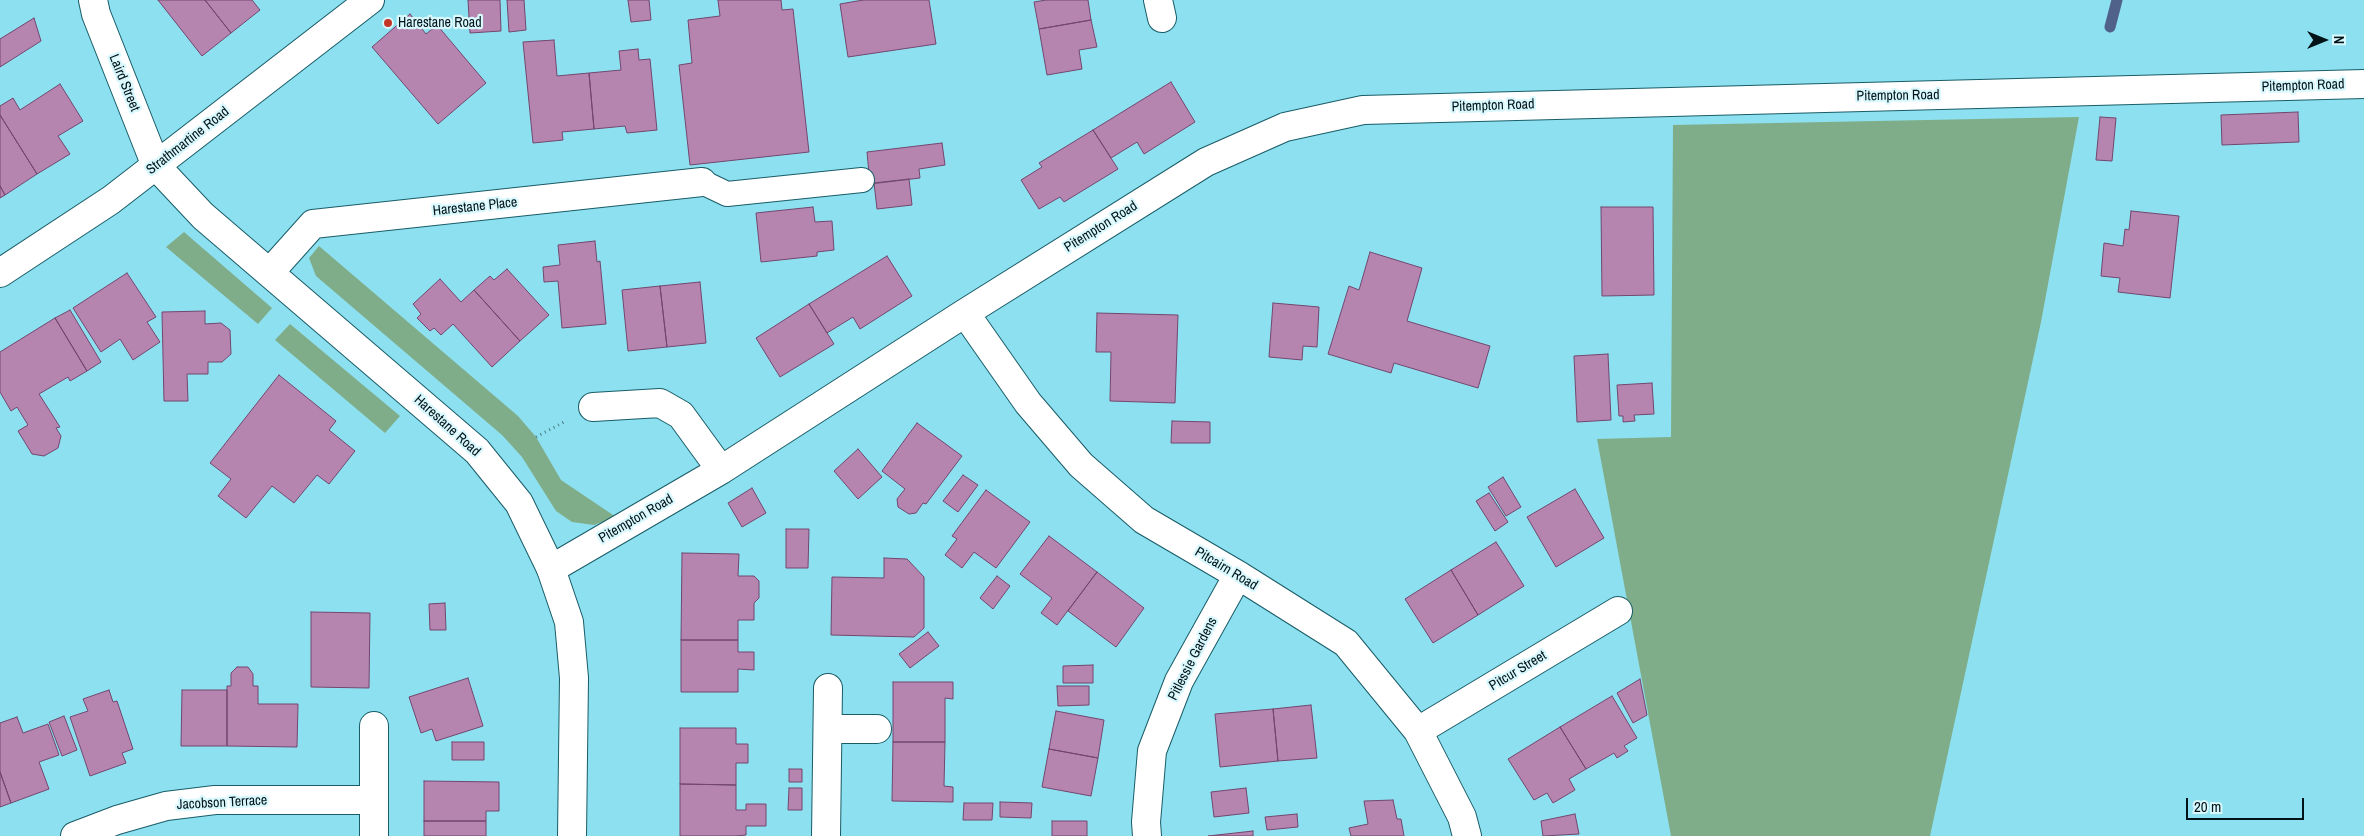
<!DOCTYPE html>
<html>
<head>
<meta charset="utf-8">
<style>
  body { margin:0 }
  #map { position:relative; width:2364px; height:836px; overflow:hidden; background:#8de0ef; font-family:"Archivo Narrow",sans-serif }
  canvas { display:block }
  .north { position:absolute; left:2299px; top:15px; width:50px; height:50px; -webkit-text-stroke:4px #d9f8fe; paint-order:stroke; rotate:90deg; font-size:14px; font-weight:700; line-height:20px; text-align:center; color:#001318 }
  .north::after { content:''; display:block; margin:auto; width:18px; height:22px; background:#001318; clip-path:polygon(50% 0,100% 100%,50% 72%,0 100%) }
  .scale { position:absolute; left:2186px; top:798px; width:118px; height:22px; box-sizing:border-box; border:2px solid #001318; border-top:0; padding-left:6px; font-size:15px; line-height:18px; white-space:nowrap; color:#001318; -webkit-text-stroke:4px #d9f8fe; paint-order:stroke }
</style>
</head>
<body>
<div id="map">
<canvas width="2364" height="836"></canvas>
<div class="north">N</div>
<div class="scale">20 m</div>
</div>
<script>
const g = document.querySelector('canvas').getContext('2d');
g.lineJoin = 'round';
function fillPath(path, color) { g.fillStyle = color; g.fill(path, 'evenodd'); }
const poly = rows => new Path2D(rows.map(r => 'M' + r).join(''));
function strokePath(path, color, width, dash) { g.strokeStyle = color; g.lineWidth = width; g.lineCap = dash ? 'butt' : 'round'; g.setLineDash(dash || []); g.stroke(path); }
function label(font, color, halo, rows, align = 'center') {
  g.font = font + ' "Archivo Narrow",sans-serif'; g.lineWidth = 4.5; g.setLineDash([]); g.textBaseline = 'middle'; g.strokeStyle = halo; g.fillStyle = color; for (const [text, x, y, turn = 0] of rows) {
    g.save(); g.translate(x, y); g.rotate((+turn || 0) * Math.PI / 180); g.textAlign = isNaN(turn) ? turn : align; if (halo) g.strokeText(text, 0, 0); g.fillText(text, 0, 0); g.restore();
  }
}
fillPath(poly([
  [2079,117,2041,322,1930,836,1671,836,1597,439,1671,437,1673,125],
  [184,232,272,308,258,324,166,247],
  [319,246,518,416,536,437,561,480,616,517,594,525,572,522,556,511,522,457,502,435,316,276,309,258],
  [290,324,400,416,385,433,275,340]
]), '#80ad89');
strokePath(poly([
  [2110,27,2117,0]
]), '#506289', 11);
const building = poly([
  [158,0,205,0,231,33,202,56,158,0],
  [205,0,252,0,260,10,231,33,205,0],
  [468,0,500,0,501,31,470,33,468,0],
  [507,0,524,0,526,30,509,32,507,0],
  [628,0,649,0,651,20,631,22,628,0],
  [718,0,781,0,782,10,793,9,809,152,690,165,679,65,692,63,688,20,720,16,718,0],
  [863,0,929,0,936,44,848,57,840,4,863,0],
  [1046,0,1088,0,1091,20,1039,29,1034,2,1046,0],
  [410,14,426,34,437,25,486,83,438,124,372,47,410,14],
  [34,18,41,41,0,67,0,39,34,18],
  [1091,20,1097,47,1079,50,1082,69,1047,75,1039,29,1091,20],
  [554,40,557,76,589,73,594,129,562,132,563,140,533,143,523,42,554,40],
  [638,49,639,60,650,59,657,130,627,133,625,126,594,129,589,73,621,70,619,51,638,49],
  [1171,82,1195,122,1144,154,1137,142,1111,158,1093,130,1171,82],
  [60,84,83,121,58,136,70,154,37,174,0,115,0,106,13,98,20,110,60,84],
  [2298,112,2299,142,2222,145,2221,115,2298,112],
  [0,115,37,174,5,195,0,186,0,115],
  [2100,117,2116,118,2112,161,2096,160,2100,117],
  [1093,130,1118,169,1064,202,1060,197,1039,209,1021,180,1042,167,1039,163,1093,130],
  [942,143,945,165,919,169,920,178,870,184,867,152,942,143],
  [909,179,912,205,877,209,874,183,909,179],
  [0,186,5,195,0,198,0,186],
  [813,207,815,222,832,221,834,250,817,252,817,256,761,262,756,213,813,207],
  [1601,207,1653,207,1654,295,1602,296,1601,207],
  [2131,211,2179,216,2170,298,2118,292,2120,278,2101,276,2104,243,2123,246,2125,229,2129,230,2131,211],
  [595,241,597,262,600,261,606,324,562,328,558,281,544,282,543,267,560,265,558,245,595,241],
  [1370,252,1422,268,1407,321,1490,346,1478,388,1394,363,1391,373,1328,354,1349,286,1359,290,1370,252],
  [887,256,912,296,860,329,853,317,827,333,809,304,887,256],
  [507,269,549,315,520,341,474,290,490,276,494,280,507,269],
  [127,273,156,317,147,322,160,342,133,360,120,339,101,352,73,308,127,273],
  [440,279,461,302,474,290,520,341,492,367,453,324,441,335,434,328,430,331,417,318,421,314,413,304,440,279],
  [700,282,706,343,667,347,660,286,700,282],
  [660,286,667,347,628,351,622,290,660,286],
  [1273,303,1319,307,1317,347,1303,346,1302,360,1269,357,1273,303],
  [809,304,834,344,780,377,756,338,809,304],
  [70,310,101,362,87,371,55,318,70,310],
  [205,311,205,324,221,323,230,330,231,354,222,362,208,362,208,374,187,374,188,401,164,401,162,312,205,311],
  [1097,313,1178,315,1175,403,1110,401,1111,352,1096,352,1097,313],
  [55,318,87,371,70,381,68,377,39,394,60,427,56,428,61,436,58,448,44,456,32,454,18,431,28,425,17,407,11,411,0,392,0,352,55,318],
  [1608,354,1611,420,1577,422,1574,356,1608,354],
  [279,375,336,421,329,430,355,451,329,484,317,475,294,503,272,486,246,518,218,496,231,479,210,463,279,375],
  [1652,383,1654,414,1634,415,1635,421,1623,422,1623,416,1619,416,1617,385,1652,383],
  [1172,421,1210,422,1210,443,1171,443,1172,421],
  [917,423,962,456,926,504,923,503,916,513,909,514,898,507,897,499,905,489,882,471,917,423],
  [858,449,882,477,858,499,834,471,858,449],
  [963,475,978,485,958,512,943,501,963,475],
  [1503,477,1521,507,1506,516,1488,487,1503,477],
  [752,488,766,513,742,527,728,503,752,488],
  [1575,489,1604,538,1556,567,1527,517,1575,489],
  [986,490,1030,522,996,568,974,552,962,568,945,555,957,539,952,536,986,490],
  [1489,493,1508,522,1495,531,1476,501,1489,493],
  [786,529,809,529,808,568,786,568,786,529],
  [1049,536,1097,572,1057,625,1041,613,1052,598,1020,574,1049,536],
  [1496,542,1524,586,1478,615,1451,570,1496,542],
  [682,553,739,554,738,576,754,576,759,581,759,598,754,603,754,620,738,620,738,640,681,640,682,553],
  [884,558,907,559,924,577,924,628,914,637,831,635,832,577,884,578,884,558],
  [1451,570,1478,615,1433,643,1405,599,1451,570],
  [1097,572,1144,608,1116,647,1068,611,1097,572],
  [997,576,1010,586,993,609,980,598,997,576],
  [445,603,446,630,430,630,429,604,445,603],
  [311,612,370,613,369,688,311,687,311,612],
  [928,632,939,646,910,668,899,654,928,632],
  [681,640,738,640,738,652,754,652,754,670,738,669,738,692,681,692,681,640],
  [1093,665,1093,683,1063,683,1063,666,1093,665],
  [237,667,248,667,253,674,253,686,258,686,258,704,298,704,297,747,227,746,227,686,231,686,231,673,237,667],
  [468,678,483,726,436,741,432,729,421,733,409,697,468,678],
  [1640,679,1647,715,1633,723,1617,693,1640,679],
  [893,682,953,682,953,699,945,698,945,742,893,742,893,682],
  [1057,686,1089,686,1089,705,1058,706,1057,686],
  [109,690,113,702,117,701,133,749,122,753,126,763,90,776,70,717,88,711,83,699,109,690],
  [182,690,227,690,227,746,181,746,182,690],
  [1612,696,1637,738,1624,746,1628,751,1617,758,1614,753,1586,769,1560,727,1612,696],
  [1311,705,1317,758,1278,761,1273,709,1311,705],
  [1273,709,1278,761,1220,767,1215,714,1273,709],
  [1056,711,1104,720,1098,758,1049,749,1056,711],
  [64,716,77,750,62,756,49,722,64,716],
  [17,717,23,733,48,724,59,755,39,762,49,789,11,803,0,772,0,723,17,717],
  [1560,727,1586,769,1569,779,1575,790,1553,803,1547,793,1534,800,1508,759,1560,727],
  [680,728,736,728,736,744,748,744,748,763,736,763,736,785,680,784,680,728],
  [452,742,484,742,484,760,452,760,452,742],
  [893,742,945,742,944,786,953,787,953,802,892,801,893,742],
  [1049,749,1098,758,1091,796,1042,787,1049,749],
  [789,769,802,769,802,782,789,782,789,769],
  [0,772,11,803,0,807,0,772],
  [424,781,499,782,499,811,486,811,486,821,424,821,424,781],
  [680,784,736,785,736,810,746,810,746,804,766,804,766,826,746,826,746,835,736,836,680,836,680,784],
  [789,788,802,788,802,810,788,810,789,788],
  [1246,788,1249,813,1214,817,1211,792,1246,788],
  [1393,800,1397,819,1401,819,1404,836,1351,836,1349,828,1368,824,1364,801,1393,800],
  [1000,802,1032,803,1031,818,1000,817,1000,802],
  [964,803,993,803,992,820,963,820,964,803],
  [1297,814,1298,827,1267,830,1265,817,1297,814],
  [1575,814,1579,834,1543,836,1541,821,1575,814],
  [424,821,486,821,486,836,424,836,424,821],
  [1052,821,1087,821,1087,836,1052,836,1052,821],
  [1253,831,1253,836,1208,836,1253,831]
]);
fillPath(building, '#b585b0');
strokePath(building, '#72466e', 1);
const service = poly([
  [702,182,727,194,862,180]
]);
const minor = poly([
  [1158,0,1162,18],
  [270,272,313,224,702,182],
  [965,313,1028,403,1081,465,1144,520,1238,575,1346,643,1418,731,1462,817,1467,836],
  [593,407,660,403,681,415,721,470],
  [551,569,721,470,965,313,1206,162,1285,127,1363,110,2364,84],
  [828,729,877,729],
  [1418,731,1618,611],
  [75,836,117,820,166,806,215,800,374,800],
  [374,836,374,726],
  [826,836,828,688],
  [1147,836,1146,822,1152,751,1179,681,1238,575]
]);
const tertiary = poly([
  [93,0,96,14,156,166,203,216,477,451,519,503,551,569,569,622,574,678,572,836],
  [0,273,111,200,370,0]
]);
strokePath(service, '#195c67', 26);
strokePath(minor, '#195c67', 30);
strokePath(tertiary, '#195c67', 30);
strokePath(poly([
  [536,437,564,422]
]), '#487c86', 3, [1, 4]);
strokePath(service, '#fff', 24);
strokePath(minor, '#fff', 28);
strokePath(tertiary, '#fff', 28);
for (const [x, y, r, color] of [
  [388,23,5,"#c33626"]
]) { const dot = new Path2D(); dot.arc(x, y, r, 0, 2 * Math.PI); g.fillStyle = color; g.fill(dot); strokePath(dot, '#d9f8fe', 2); }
label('14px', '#001318', '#d9f8fe', [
  ["Harestane Road",398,23]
], 'left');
label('14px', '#001318', '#d9f8fe', [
  ["Laird Street",124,83,68],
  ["Pitempton Road",2303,86,-2],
  ["Pitempton Road",1898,96,-1],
  ["Pitempton Road",1493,106,-2],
  ["Strathmartine Road",188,141,-38],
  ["Harestane Place",475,207,-6],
  ["Pitempton Road",1101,227,-32],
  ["Harestane Road",447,426,42],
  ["Pitempton Road",636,519,-30],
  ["Pitcairn Road",1226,569,31],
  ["Pitlessie Gardens",1193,659,-63],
  ["Pitcur Street",1518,671,-31],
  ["Jacobson Terrace",222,803,-3]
]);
</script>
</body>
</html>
